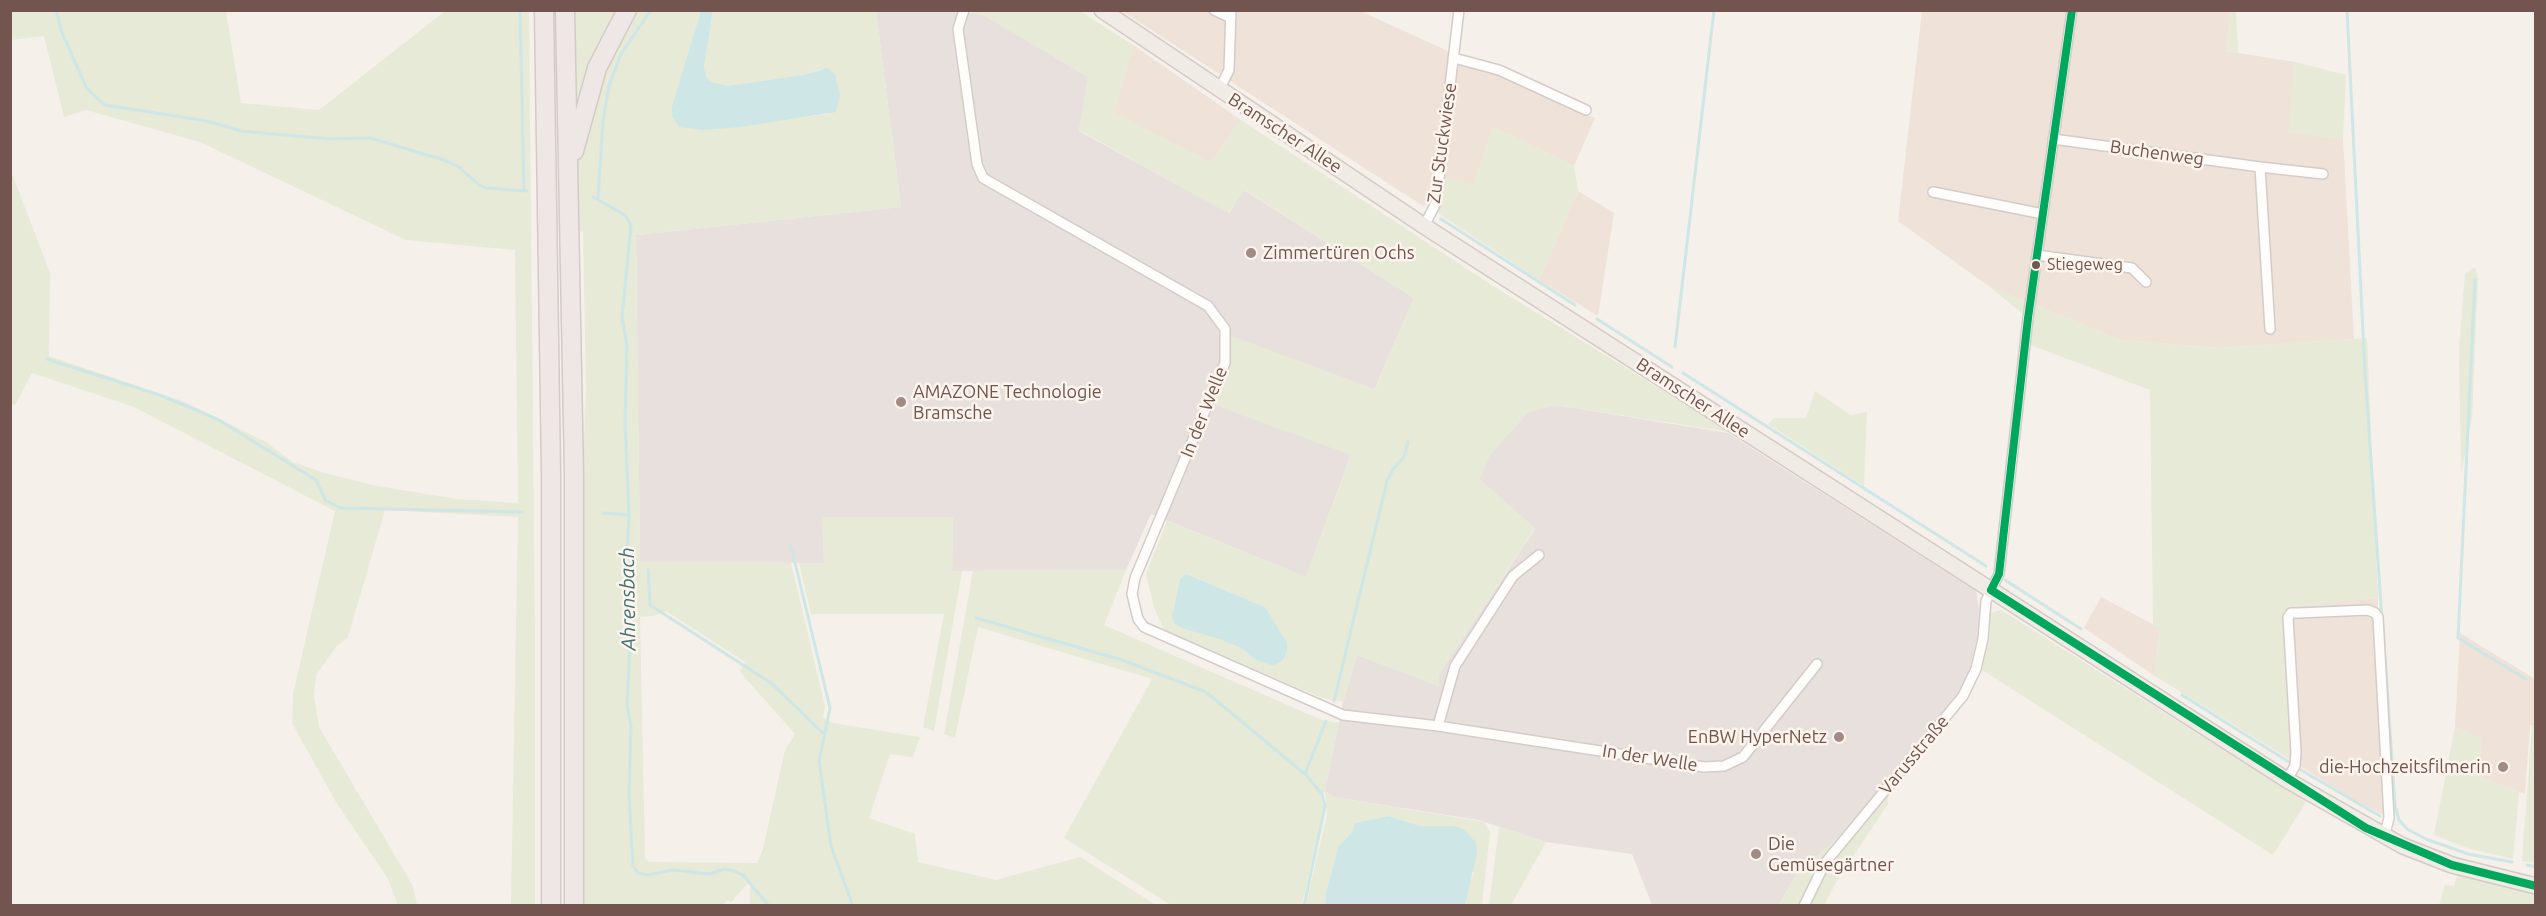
<!DOCTYPE html>
<html>
<head>
<meta charset="utf-8">
<style>
  body { margin:0 }
  #map { position:relative; width:2546px; height:916px; overflow:hidden; background:#f6f0eb; font-family:Ubuntu,sans-serif }
  canvas { display:block }
  .frame { position:absolute; inset:0; border:12px solid #71554e; pointer-events:none }
</style>
</head>
<body>
<div id="map">
<canvas width="2546" height="916"></canvas>
<div class="frame"></div>
</div>
<script>
const g = document.querySelector('canvas').getContext('2d');
g.lineJoin = 'round';
function fillPath(path, color) { g.fillStyle = color; g.fill(path, 'evenodd'); }
const poly = rows => new Path2D(rows.map(r => 'M' + r).join(''));
function strokePath(path, color, width, dash) { g.strokeStyle = color; g.lineWidth = width; g.lineCap = dash ? 'butt' : 'round'; g.setLineDash(dash || []); g.stroke(path); }
function label(font, color, halo, rows, align = 'center') {
  g.font = font + ' Ubuntu,sans-serif'; g.lineWidth = 5; g.setLineDash([]); g.textBaseline = 'middle'; g.strokeStyle = halo; g.fillStyle = color; for (const [text, x, y, turn = 0] of rows) {
    g.save(); g.translate(x, y); g.rotate((+turn || 0) * Math.PI / 180); g.textAlign = isNaN(turn) ? turn : align; if (halo) g.strokeText(text, 0, 0); g.fillText(text, 0, 0); g.restore();
  }
}
fillPath(poly([
  [1122,11,1360,11,1595,118,1574,166,1493,127,1474,185,1434,175,1430,202,1423,206],
  [1922,11,2230,11,2226,51,2295,62,2289,132,2343,139,2354,339,2217,348,2121,340,1990,287,1898,221],
  [1133,45,1241,120,1211,163,1114,113],
  [1578,191,1614,213,1598,316,1539,280],
  [2101,597,2160,628,2155,676,2084,628],
  [2378,598,2378,617,2389,818,2349,797,2289,759,2284,607],
  [2460,633,2535,679,2535,726,2530,725,2525,794,2479,777,2481,739,2455,727]
]), '#eee2d9');
fillPath(poly([
  [876,11,958,11,984,15,1088,77,1079,131,1229,213,1244,190,1414,298,1376,386,1306,577,1151,514,1126,570,952,571,953,517,823,517,824,563,640,562,636,235,901,207],
  [1555,405,1728,433,1976,591,1979,608,1977,639,1969,672,1958,694,1851,826,1796,875,1779,905,1652,905,1632,854,1546,842,1478,820,1333,797,1325,791,1343,702,1357,655,1439,686,1439,674,1535,529,1479,479,1490,455,1528,412]
]), '#e8e0dc');
fillPath(poly([
  [974,10,1080,11,1133,45,1114,113,1211,163,1241,120,1490,284,1730,432,1555,405,1528,412,1490,455,1479,479,1535,528,1439,674,1439,686,1357,655,1343,702,1322,698,1164,630,1154,607,1146,574,1167,521,1306,577,1351,455,1214,405,1230,362,1229,335,1375,389,1414,298,1245,190,1228,213,1079,130,1088,77,984,15,972,13],
  [1186,574,1265,607,1254,659,1243,649,1172,616,1180,579],
  [10,11,226,11,241,103,319,110,445,11,529,11,535,639,535,905,511,905,518,517,385,510,348,637,336,647,316,675,314,696,319,727,413,886,417,905,398,905,388,879,336,802,292,723,293,694,335,511,134,407,32,373,15,405,11,404,11,171,50,273,49,356,185,402,266,442,293,462,321,472,377,486,457,499,518,503,515,250,406,240,200,142,86,110,64,117,44,36,11,40],
  [572,11,701,11,672,116,704,130,829,114,822,69,803,75,727,86,711,82,706,77,704,66,713,11,876,11,901,207,636,235,640,562,791,563,825,706,823,718,832,723,920,737,913,757,890,754,869,818,915,834,918,862,996,880,1080,857,1156,905,750,905,750,881,731,902,727,900,723,905,584,905,583,464,586,390,583,232,570,228],
  [666,611,745,662,740,672,795,734,785,750,763,849,757,863,649,862,645,858,640,617,653,616],
  [2230,11,2236,11,2238,53,2226,51],
  [2295,62,2346,75,2343,139,2288,132],
  [1493,127,1574,166,1578,191,1539,280,1439,214,1440,176,1474,185],
  [2475,267,2478,278,2472,418,2461,475,2459,348,2465,274],
  [1990,287,2121,340,2217,348,2367,338,2378,598,2284,607,2289,759,2155,676,2160,629,2153,625,2150,390,2025,343,2028,318],
  [1815,391,1851,415,1867,412,1864,486,1768,424,1774,418,1806,418],
  [822,517,953,517,952,571,962,571,934,731,923,727,944,614,811,614,799,563,824,563],
  [1126,570,1104,625,1322,720,1339,723,1325,791,1333,797,1484,822,1490,832,1482,905,1465,905,1468,885,1474,873,1455,826,1420,826,1389,816,1355,823,1352,832,1338,847,1326,893,1325,905,1306,905,1327,814,1325,792,1320,794,1324,807,1302,905,1171,905,1064,838,1152,679,978,627,955,738,944,734,973,571],
  [2001,610,2306,802,2273,855,1982,670,1990,636,1991,613],
  [2532,725,2536,726,2535,863,2522,861],
  [2455,727,2481,739,2479,777,2519,792,2513,859,2467,848,2434,835],
  [1888,793,1888,804,1838,879,1824,905,1779,906,1796,875,1851,826,1859,830],
  [1499,827,1546,842,1511,905,1489,905],
  [2457,875,2535,894,2535,905,2439,905,2445,885,2454,886]
]), '#e6ead7');
fillPath(poly([
  [701,11,713,11,704,66,706,77,711,82,727,86,803,75,828,68,835,75,840,94,836,112,740,127,704,130,679,127,672,116,672,107],
  [1186,574,1265,607,1287,643,1287,651,1283,660,1273,666,1254,659,1243,649,1220,639,1182,628,1174,623,1172,616,1180,579],
  [1389,816,1420,826,1455,826,1465,830,1476,843,1477,853,1465,905,1325,905,1326,893,1338,847,1352,832,1355,823]
]), '#cee6e5');
strokePath(poly([
  [56,10,61,30,87,89,105,105,207,121,241,131,331,139,370,138,444,160,459,167,479,185,486,188,527,191],
  [520,10,524,191],
  [2347,10,2365,372,2382,620],
  [593,197,625,215,631,225,622,318,627,345,625,423,629,515,625,588,630,644,627,705,631,726,629,796,633,866,638,873,648,875,672,870,710,874,724,869,734,871,743,875,769,906],
  [598,198,603,121,609,86,621,54,651,10],
  [1441,219,1575,305],
  [2475,280,2458,638,2526,679],
  [1597,319,1672,367],
  [1675,347,1714,10],
  [47,359,165,397,217,419,316,480,326,501,341,508,523,512],
  [1683,373,1986,566],
  [604,513,629,515],
  [791,546,830,708,819,761,831,846,853,906],
  [648,570,650,605,771,683,824,734],
  [2005,580,2081,629],
  [976,618,1122,660,1206,692,1306,775,1322,794,1325,806,1304,906],
  [2383,626,2395,806,2399,820,2407,829,2426,839,2468,854,2512,862],
  [2535,680,2536,680],
  [2182,695,2289,762],
  [1334,701,1387,481,1393,469,1404,457,1408,442],
  [2301,770,2380,816],
  [1305,774,1326,721],
  [2527,865,2536,867]
]), '#cee6e5', 3);
const street = poly([
  [964,10,958,29,977,164,983,178,1208,306,1225,329,1225,363,1135,578,1132,594,1138,619,1144,627,1343,715,1438,726,1704,767,1724,766,1743,757,1817,664],
  [1214,10,1231,18],
  [1454,58,1499,70,1586,110],
  [1219,90,1229,70,1231,10],
  [2053,139,2260,167,2270,329],
  [2260,167,2323,174],
  [1933,192,2043,214],
  [1424,226,1436,203,1459,10],
  [2037,255,2132,268,2146,282],
  [1438,726,1455,666,1513,576,1539,555],
  [2287,780,2295,766,2296,752,2288,617,2291,613,2298,613,2368,610,2375,613,2378,617,2389,818,2384,837],
  [1804,906,1825,863,1963,696,1976,669,1983,639,1986,601,1999,574,2028,318,2072,10]
]);
const primary = poly([
  [1102,10,1424,226,2287,780,2403,846,2452,865,2536,886]
]);
const highway = poly([
  [544,10,551,472,551,906],
  [565,10,574,475,574,906],
  [574,151,597,68,627,10]
]);
strokePath(street, '#d4ccc8', 12);
strokePath(primary, '#d4cac7', 18);
strokePath(highway, '#d4cac7', 21);
strokePath(street, '#fefdfc', 9);
strokePath(primary, '#f1ebe6', 15);
strokePath(highway, '#efe7e5', 18);
strokePath(poly([
  [1991,590,2366,828,2452,865,2536,886],
  [1991,590,1999,574,2028,318,2072,10]
]), '#00a75d', 8);
for (const [x, y, r, color] of [
  [1251,253,6,"#a08b85"],
  [2036,265,5,"#71554e"],
  [901,402,6,"#a08b85"],
  [1839,737,6,"#a08b85"],
  [2503,767,6,"#a08b85"],
  [1756,854,6,"#a08b85"]
]) { const dot = new Path2D(); dot.arc(x, y, r, 0, 2 * Math.PI); g.fillStyle = color; g.fill(dot); strokePath(dot, '#fdf4ed', 2); }
label('16px', '#71554e', '#fdf4ed', [
  ["Stiegeweg",2047,265]
], 'left');
label('18px', '#71554e', '#fdf4ed', [
  ["Bramscher Allee",1285,133,33],
  ["Zur Stuckwiese",1442,143,-82],
  ["Buchenweg",2157,153,8],
  ["Bramscher Allee",1693,398,33],
  ["In der Welle",1204,412,-68],
  ["Varusstraße",1914,755,-50],
  ["In der Welle",1650,758,9]
]);
label('18px', '#71554e', '#fdf4ed', [
  ["Zimmertüren Ochs",1263,253],
  ["AMAZONE Technologie",913,392],
  ["Bramsche",913,413],
  ["EnBW HyperNetz",1827,737,"right"],
  ["die-Hochzeitsfilmerin",2491,767,"right"],
  ["Die",1768,844],
  ["Gemüsegärtner",1768,865]
], 'left');
label('italic 20px', '#427375', '#fdf4ed', [
  ["Ahrensbach",628,599,-91]
]);
</script>
</body>
</html>
